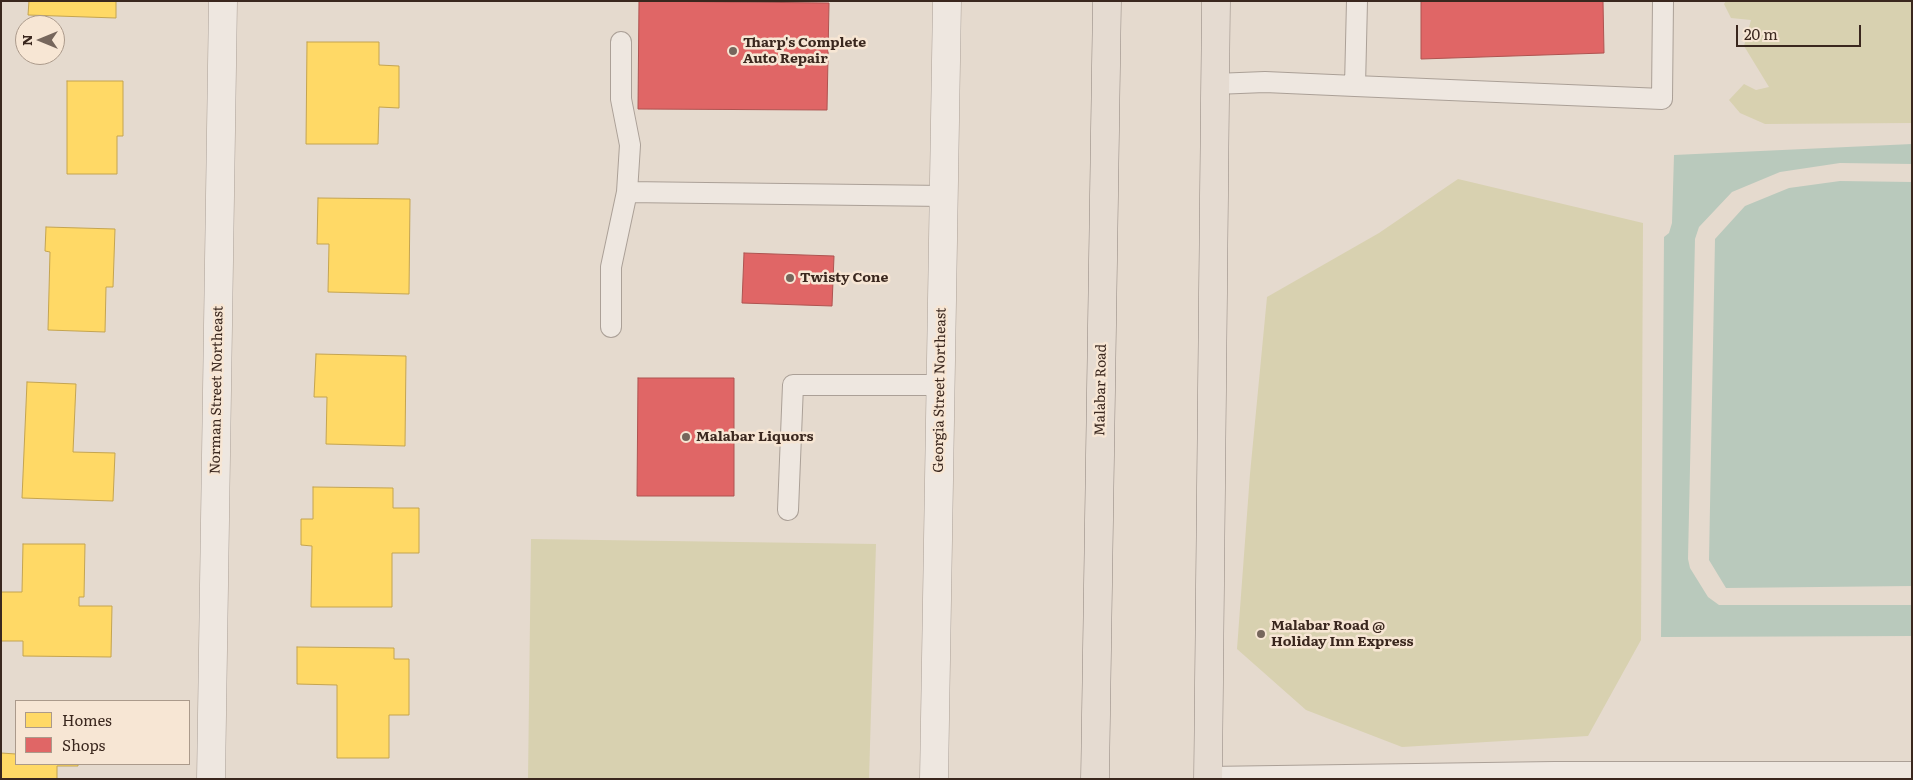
<!DOCTYPE html>
<html>
<head>
<meta charset="utf-8">
<style>
  body { margin:0 }
  #map { position:relative; width:1913px; height:780px; overflow:hidden; background:#e5dace; font-family:Literata,serif }
  canvas { display:block }
  .frame { position:absolute; inset:0; border:2px solid #3a271e; pointer-events:none }
  .legend { position:absolute; left:15px; top:700px; width:175px; height:65px; box-sizing:border-box; background:#f7e6d4; border:1px solid #ab9a8b; margin:0; padding:6px 9px; list-style:none; font-size:15px; color:#3a271e }
  .legend li { display:flex; align-items:center; gap:10px; height:25px }
  .legend b { width:25px; border:1px solid #ab9a8b }
  .north { position:absolute; left:15px; top:15px; width:50px; height:50px; box-sizing:border-box; background:#f7e6d4; border:1px solid #ab9a8b; border-radius:50%; rotate:270deg; font-size:14px; font-weight:700; line-height:20px; text-align:center; color:#3a271e }
  .north::after { content:''; display:block; margin:auto; width:18px; height:22px; background:#76665c; clip-path:polygon(50% 0,100% 100%,50% 72%,0 100%) }
  .scale { position:absolute; left:1736px; top:25px; width:125px; height:22px; box-sizing:border-box; border:2px solid #3a271e; border-top:0; padding-left:6px; font-size:15px; line-height:18px; white-space:nowrap; color:#3a271e; -webkit-text-stroke:4px #f7e6d4; paint-order:stroke }
</style>
</head>
<body>
<div id="map">
<canvas width="1913" height="780"></canvas>
<div class="frame"></div>
<ul class="legend">
<li><b style="height:14px;background:#ffd966"></b>Homes</li>
<li><b style="height:14px;background:#e06666"></b>Shops</li>
</ul>
<div class="north">N</div>
<div class="scale">20 m</div>
</div>
<script>
const g = document.querySelector('canvas').getContext('2d');
g.lineJoin = 'round';
function fillPath(path, color) { g.fillStyle = color; g.fill(path, 'evenodd'); }
const poly = rows => new Path2D(rows.map(r => 'M' + r).join(''));
function strokePath(path, color, width, dash) { g.strokeStyle = color; g.lineWidth = width; g.lineCap = dash ? 'butt' : 'round'; g.setLineDash(dash || []); g.stroke(path); }
function label(font, color, halo, rows, align = 'center') {
  g.font = font + ' Literata,serif'; g.lineWidth = 5; g.setLineDash([]); g.textBaseline = 'middle'; g.strokeStyle = halo; g.fillStyle = color; for (const [text, x, y, turn = 0] of rows) {
    g.save(); g.translate(x, y); g.rotate((+turn || 0) * Math.PI / 180); g.textAlign = isNaN(turn) ? turn : align; if (halo) g.strokeText(text, 0, 0); g.fillText(text, 0, 0); g.restore();
  }
}
fillPath(poly([
  [1726,1,1912,1,1912,123,1765,124,1740,113,1729,100,1744,84,1756,90,1769,87,1744,46,1751,20,1731,18,1724,4],
  [1458,179,1643,223,1641,640,1588,736,1402,747,1306,710,1237,649,1250,474,1267,297,1379,233],
  [531,539,876,544,869,779,528,779]
]), '#d8d1b0');
fillPath(poly([
  [1912,144,1912,164,1840,163,1780,172,1732,192,1699,227,1695,239,1688,559,1690,568,1708,597,1719,605,1912,605,1912,636,1661,637,1664,237,1669,233,1672,223,1674,155],
  [1840,181,1912,182,1912,586,1726,588,1709,560,1715,239,1745,206,1789,188]
]), '#b9c9bc');
const homes = poly([
  [29,1,116,1,116,18,28,15,29,1],
  [307,42,379,42,379,65,399,66,399,108,379,107,378,144,306,144,307,42],
  [67,81,123,81,123,136,117,136,117,174,67,174,67,81],
  [318,198,410,199,409,294,328,292,329,244,317,244,318,198],
  [46,227,115,229,113,287,106,287,105,332,48,330,50,252,45,251,46,227],
  [316,354,406,356,405,446,326,444,327,397,314,397,316,354],
  [27,382,76,384,73,452,115,453,113,501,22,498,27,382],
  [313,487,393,488,393,508,419,508,419,553,392,553,392,607,311,607,312,546,301,545,301,519,313,519,313,487],
  [23,544,85,544,84,597,79,597,79,606,112,606,111,657,23,656,23,641,1,641,1,592,22,592,23,544],
  [297,647,394,648,394,659,409,659,409,715,389,715,389,758,337,758,337,685,297,684,297,647],
  [1,753,16,754,16,764,78,764,78,766,57,766,57,779,1,779,1,753]
]);
fillPath(homes, '#ffd966');
strokePath(homes, '#c4a450', 1);
const shops = poly([
  [639,1,829,3,827,110,638,109,639,1],
  [1421,1,1603,1,1604,53,1421,59,1421,1],
  [744,253,834,256,832,306,742,303,744,253],
  [638,378,734,378,734,496,637,496,638,378]
]);
fillPath(shops, '#e06666');
strokePath(shops, '#ae5350', 1);
const lane = poly([
  [1215,84,1265,82,1355,86,1357,1],
  [1355,86,1662,99,1663,1],
  [627,192,944,196],
  [611,327,611,267,627,192,630,145,621,99,621,42],
  [788,510,793,385,940,385],
  [1208,777,1554,772,1912,772]
]);
const street = poly([
  [211,779,223,1],
  [934,779,947,1]
]);
const primary = poly([
  [1095,779,1107,1],
  [1208,779,1216,1]
]);
strokePath(lane, '#aba097', 22);
strokePath(street, '#aba097', 29);
strokePath(primary, '#90857e', 29);
strokePath(lane, '#eee7e0', 20);
strokePath(street, '#eee7e0', 28);
strokePath(primary, '#e5dbd1', 28);
for (const [x, y, r, color] of [
  [733,51,5,"#76665c"],
  [790,278,5,"#76665c"],
  [686,437,5,"#76665c"],
  [1261,634,5,"#76665c"]
]) { const dot = new Path2D(); dot.arc(x, y, r, 0, 2 * Math.PI); g.fillStyle = color; g.fill(dot); strokePath(dot, '#f7e6d4', 2); }
label('bold 14px', '#3a271e', '#f7e6d4', [
  ["Tharp's Complete",743,43],
  ["Auto Repair",743,59],
  ["Twisty Cone",800,278],
  ["Malabar Liquors",696,437],
  ["Malabar Road @",1271,626],
  ["Holiday Inn Express",1271,642]
], 'left');
label('14px', '#3a271e', '#f7e6d4', [
  ["Norman Street Northeast",217,390,-89],
  ["Georgia Street Northeast",940,390,-89],
  ["Malabar Road",1101,390,-89]
]);
</script>
</body>
</html>
